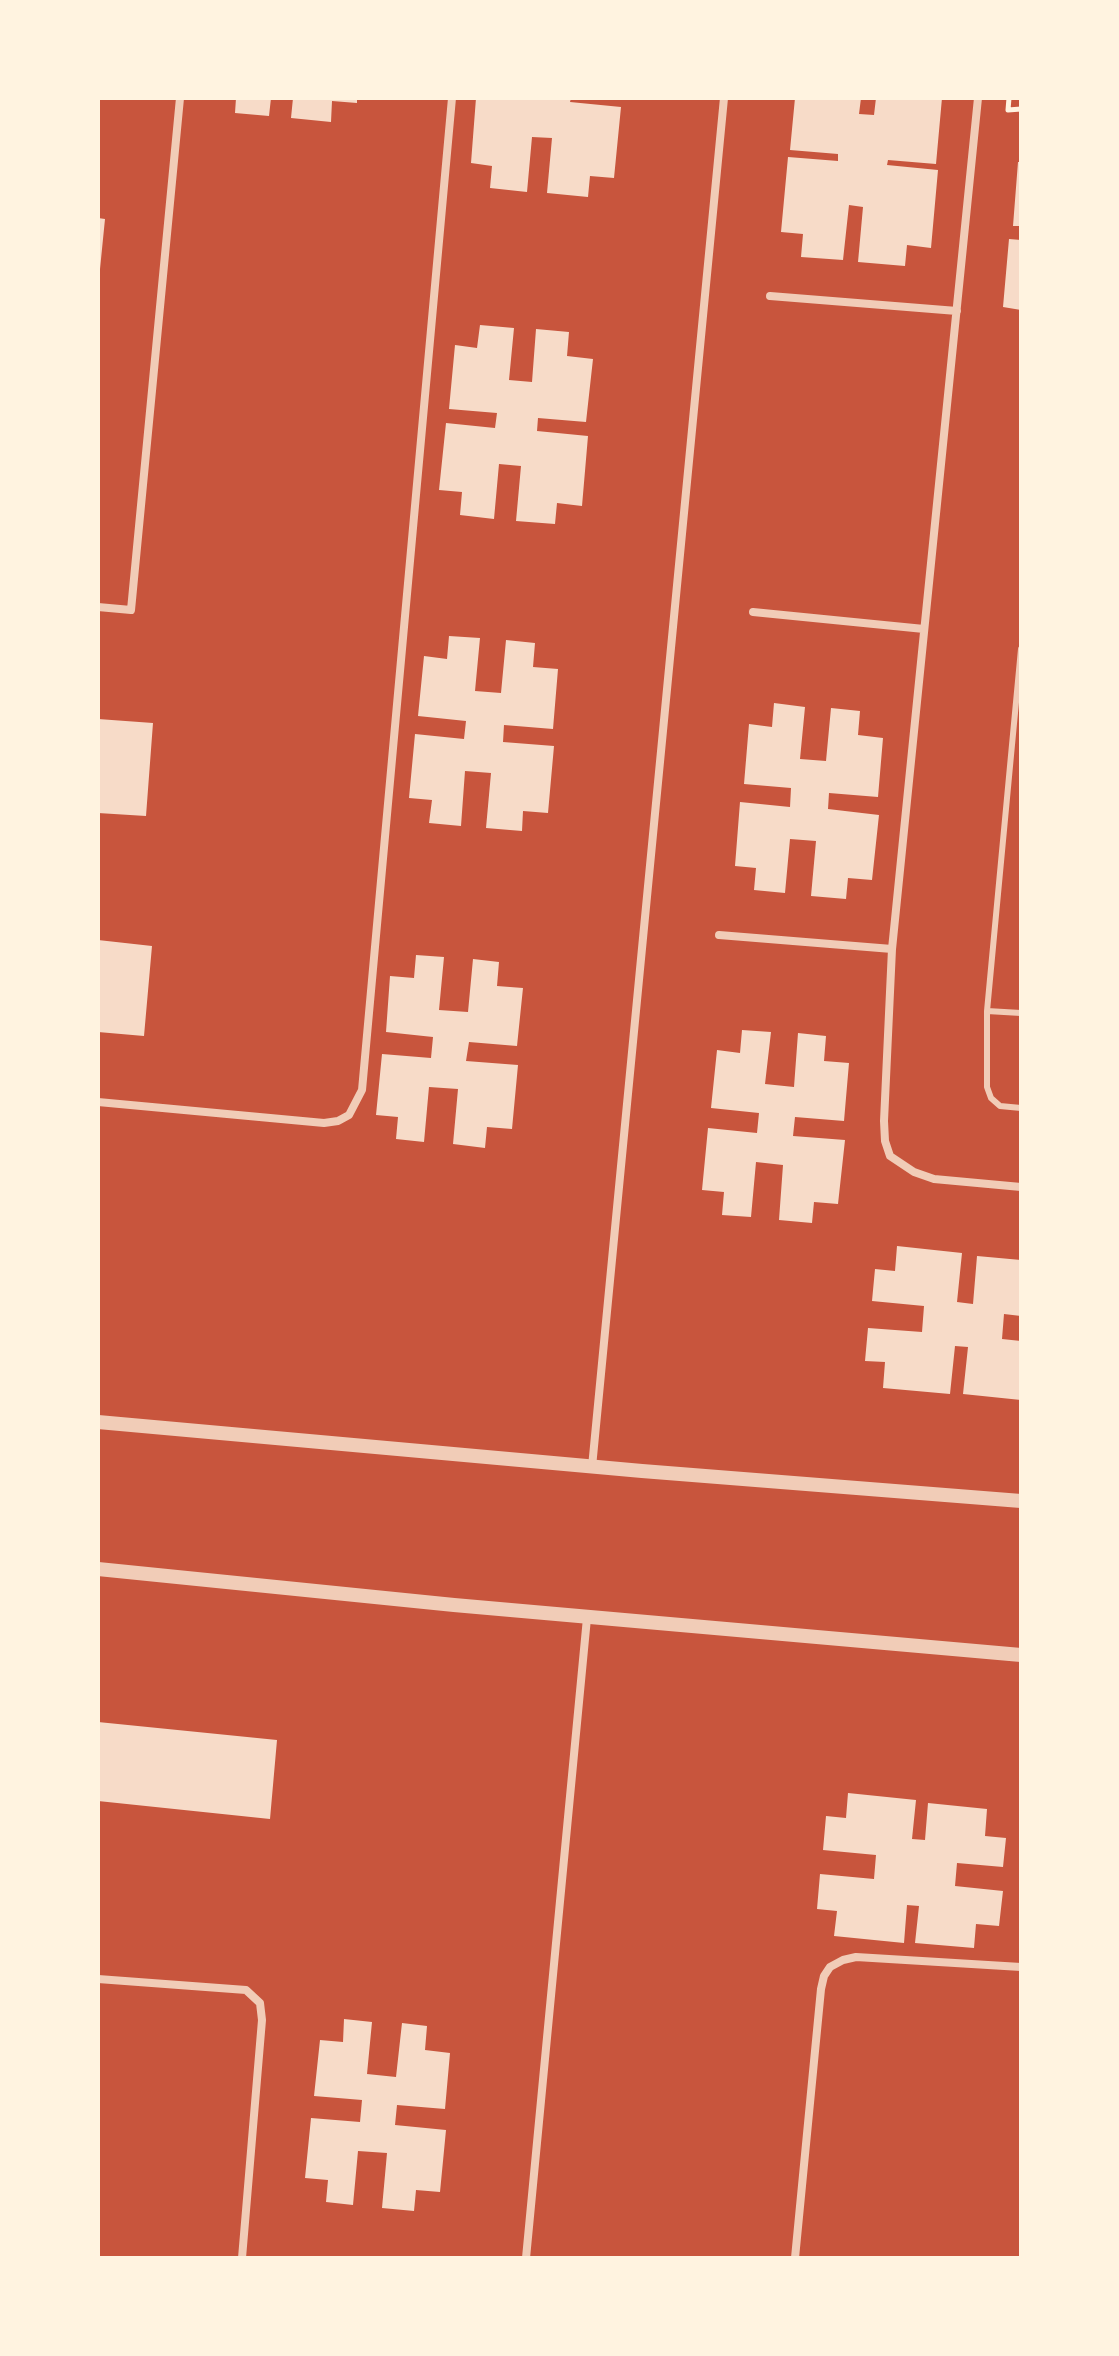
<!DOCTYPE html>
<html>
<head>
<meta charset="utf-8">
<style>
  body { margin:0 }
  #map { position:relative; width:1119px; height:2356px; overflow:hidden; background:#c8553d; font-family:"Crimson Pro",serif }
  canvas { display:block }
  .frame { position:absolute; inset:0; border:100px solid #fff3e0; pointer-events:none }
</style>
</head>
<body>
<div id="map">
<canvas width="1119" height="2356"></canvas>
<div class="frame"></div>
</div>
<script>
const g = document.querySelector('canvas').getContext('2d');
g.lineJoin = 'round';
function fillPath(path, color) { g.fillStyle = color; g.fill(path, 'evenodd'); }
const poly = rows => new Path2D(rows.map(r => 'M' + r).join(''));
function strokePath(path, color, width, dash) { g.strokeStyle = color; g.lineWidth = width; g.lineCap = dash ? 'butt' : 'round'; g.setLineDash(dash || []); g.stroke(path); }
fillPath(poly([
  [236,98,271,98,269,116,235,113],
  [293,98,357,98,357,103,332,101,331,122,291,118],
  [476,98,571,98,570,102,621,107,614,178,590,176,588,197,547,193,552,138,532,137,527,192,490,188,492,166,471,163],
  [795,98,861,98,859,114,874,115,876,98,942,98,936,164,888,160,887,165,938,170,931,248,907,245,905,266,858,262,863,207,849,205,843,260,801,257,803,234,781,232,788,157,838,161,838,154,790,150],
  [1018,162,1021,162,1021,226,1013,226],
  [98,218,105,219,100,269,98,269],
  [1009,239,1021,240,1021,310,1003,307],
  [480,325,514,328,509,380,532,382,536,329,569,332,567,356,593,359,586,422,538,418,537,431,588,436,582,506,557,503,555,524,516,521,521,466,499,464,494,519,460,515,462,492,439,490,446,423,495,428,497,413,449,409,455,345,477,348],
  [449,636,480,638,475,691,501,693,506,640,535,643,533,667,558,669,553,729,504,725,503,742,554,746,548,813,523,811,522,831,486,828,491,773,465,771,461,826,429,823,432,800,409,798,415,734,464,739,466,721,418,716,424,656,447,659],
  [774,703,805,707,800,759,826,761,831,708,860,711,858,735,883,738,878,797,829,793,828,809,879,815,872,880,848,878,846,899,811,896,816,841,790,839,785,893,754,890,756,868,735,866,740,802,790,807,791,788,744,784,749,724,772,727],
  [98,719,153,723,146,816,98,813],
  [98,940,152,946,144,1036,98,1032],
  [416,955,444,957,439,1010,468,1012,473,959,499,962,497,986,523,988,517,1046,469,1042,466,1061,518,1065,512,1129,487,1127,485,1148,453,1144,458,1089,429,1087,424,1142,396,1139,398,1117,376,1115,382,1054,431,1058,433,1037,386,1032,390,976,414,978],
  [742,1030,771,1032,765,1084,794,1087,798,1033,826,1036,824,1061,849,1063,844,1121,795,1117,793,1136,845,1140,838,1204,814,1202,812,1223,779,1220,783,1165,756,1162,751,1217,722,1215,724,1192,702,1190,708,1128,757,1133,759,1113,711,1108,717,1050,740,1053],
  [897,1246,962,1253,957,1302,973,1304,977,1256,1021,1260,1021,1316,1004,1314,1002,1339,1021,1341,1021,1400,963,1394,968,1347,955,1346,950,1394,883,1388,885,1362,865,1361,868,1328,922,1332,924,1306,872,1301,875,1269,895,1271],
  [98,1722,277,1740,270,1819,98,1801],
  [848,1793,916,1800,912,1839,925,1840,928,1803,987,1809,985,1836,1006,1838,1003,1867,957,1863,955,1886,1003,1891,999,1926,976,1924,974,1948,915,1943,919,1906,907,1905,904,1943,834,1936,837,1911,817,1909,820,1874,874,1879,876,1855,823,1850,826,1816,846,1818],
  [344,2019,372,2022,367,2074,396,2077,402,2023,427,2026,425,2050,450,2053,445,2109,397,2105,395,2125,446,2130,440,2192,416,2190,414,2211,382,2208,387,2153,358,2151,353,2205,326,2202,328,2180,305,2178,311,2118,360,2122,362,2100,314,2096,320,2040,343,2042]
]), '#f7dbc8');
strokePath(poly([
  [1009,98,1008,110,1021,109]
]), '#fff3e0', 5);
strokePath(poly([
  [1021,649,987,1011,987,1087,991,1098,1000,1106,1021,1108],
  [987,1011,1021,1013]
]), '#f1ccb7', 6);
strokePath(poly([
  [978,98,892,949,884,1121,885,1141,890,1156,914,1172,934,1179,1021,1187],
  [770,296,957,311],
  [98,607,131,610,180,98],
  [753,612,924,629],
  [719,935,892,949],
  [98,1102,324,1123,338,1121,349,1115,362,1090,452,98],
  [592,1467,724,98],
  [98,1979,246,1990,260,2003,262,2020,242,2258],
  [526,2258,587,1618],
  [795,2258,821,1989,824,1976,830,1967,843,1960,856,1957,1021,1967]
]), '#f1ccb7', 8);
strokePath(poly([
  [98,1422,642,1471,1021,1501],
  [98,1569,454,1605,1021,1655]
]), '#f1ccb7', 14);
</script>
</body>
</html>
